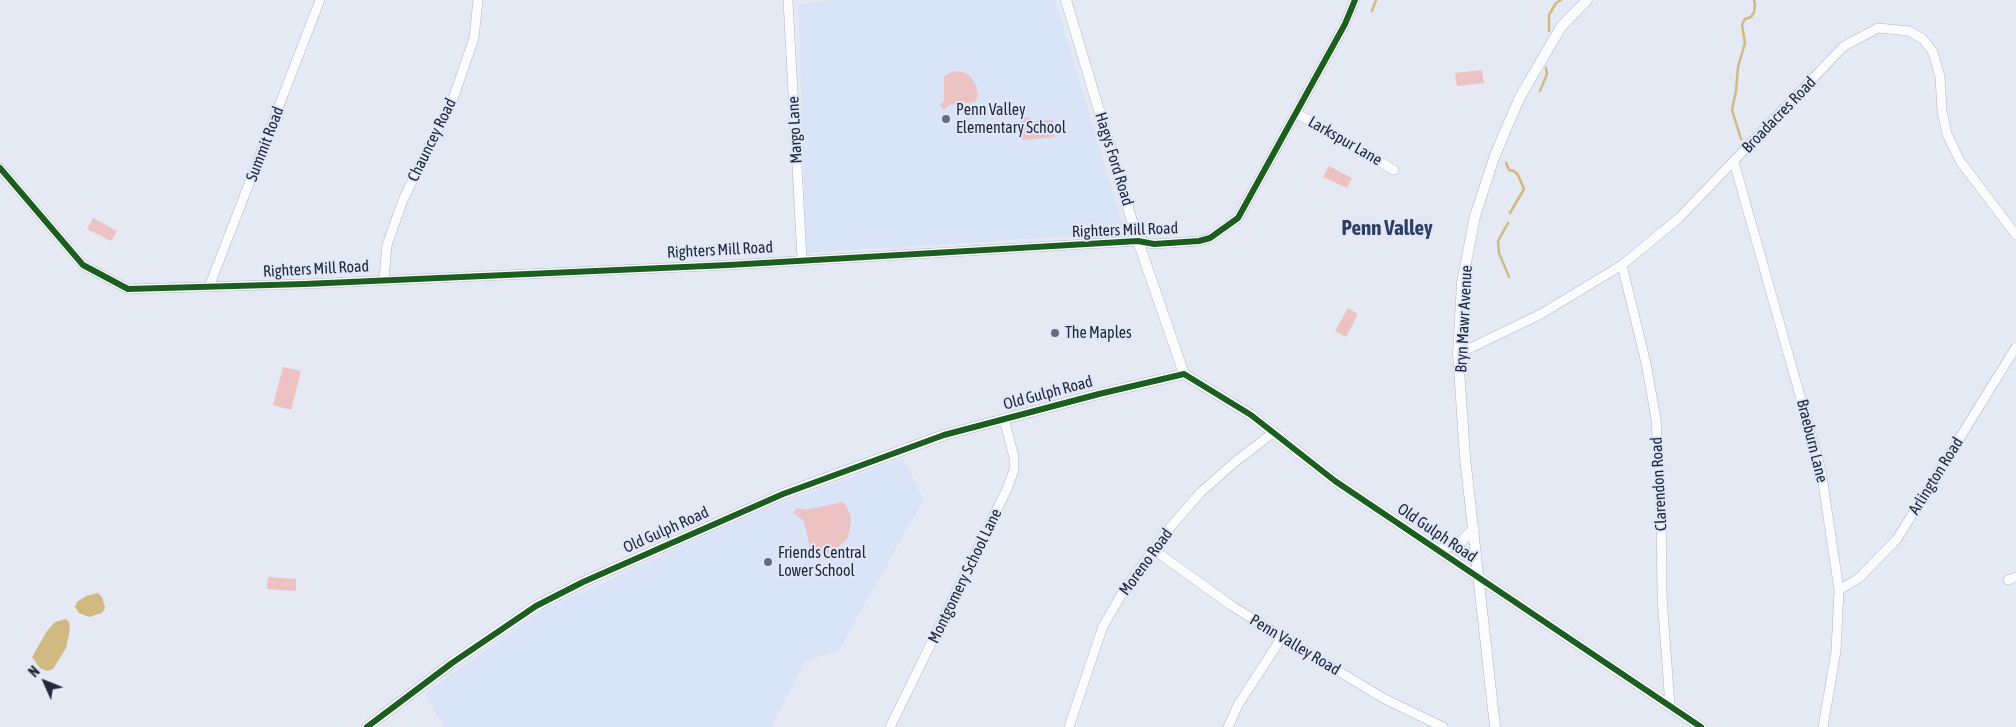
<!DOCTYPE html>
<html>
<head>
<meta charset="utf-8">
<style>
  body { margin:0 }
  #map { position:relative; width:2016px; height:727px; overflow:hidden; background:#e5e9f3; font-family:"Asap Condensed",sans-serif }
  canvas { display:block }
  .north { position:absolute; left:20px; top:657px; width:50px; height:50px; -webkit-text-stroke:4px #dfe7f9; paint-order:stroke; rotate:314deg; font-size:14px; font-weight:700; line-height:20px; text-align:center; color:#22293a }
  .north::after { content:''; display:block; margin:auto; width:18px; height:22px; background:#22293a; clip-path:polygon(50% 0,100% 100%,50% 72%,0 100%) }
</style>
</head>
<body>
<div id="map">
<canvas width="2016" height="727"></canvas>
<div class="north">N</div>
</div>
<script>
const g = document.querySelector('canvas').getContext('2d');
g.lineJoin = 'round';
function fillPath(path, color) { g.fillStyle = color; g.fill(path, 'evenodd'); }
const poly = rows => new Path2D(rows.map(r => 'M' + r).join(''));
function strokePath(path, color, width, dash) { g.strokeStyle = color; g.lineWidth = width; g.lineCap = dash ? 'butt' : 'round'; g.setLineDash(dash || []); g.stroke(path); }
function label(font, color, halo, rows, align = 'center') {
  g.font = font + ' "Asap Condensed",sans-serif'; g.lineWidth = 4; g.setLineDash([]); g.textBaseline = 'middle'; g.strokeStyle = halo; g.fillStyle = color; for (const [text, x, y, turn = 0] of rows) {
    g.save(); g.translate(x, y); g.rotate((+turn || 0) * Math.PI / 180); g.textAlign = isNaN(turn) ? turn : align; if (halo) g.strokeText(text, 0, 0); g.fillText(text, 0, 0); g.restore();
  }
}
fillPath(poly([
  [833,0,1055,0,1125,233,806,253,798,4],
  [903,458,924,499,839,650,805,662,772,727,444,727,425,693,539,612,757,512]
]), '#dae4f9');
fillPath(poly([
  [1482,70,1484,83,1457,86,1455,73],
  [954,71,962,72,969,75,976,85,978,95,975,102,949,105,944,110,940,105,944,101,944,76],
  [1029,117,1033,121,1053,120,1055,137,1023,140,1020,136,1020,122,1023,118],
  [1329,166,1352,178,1347,188,1323,177],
  [93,218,117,231,111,241,87,229],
  [1348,308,1358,314,1346,337,1335,331],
  [283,367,301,371,291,410,273,405],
  [843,502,848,509,851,517,850,529,847,539,834,551,824,555,811,553,804,521,793,513,797,508,805,510],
  [268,577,296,579,296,591,267,589]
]), '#ecc2c2');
fillPath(poly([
  [98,593,102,597,105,608,102,613,89,617,79,613,75,607,77,602,86,596],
  [66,619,69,622,70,629,66,648,53,669,47,671,40,668,32,657,47,631,55,622]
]), '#d1b982');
strokePath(poly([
  [1372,11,1376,0],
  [1549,31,1549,15,1556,3,1561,0],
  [1540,91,1547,74,1546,68],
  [1741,139,1732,110,1736,91,1738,67,1745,43,1742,25,1745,19,1751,17,1754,12,1755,5,1754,0],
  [1506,163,1509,170,1514,171,1518,175,1524,189,1510,213],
  [1508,223,1498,241,1499,253,1509,277]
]), '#d1b982', 2.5);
const minor = poly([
  [788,0,802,259],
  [1296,113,1394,170],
  [1734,162,1821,470,1839,590,1836,651,1823,727],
  [0,168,83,265,128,289,305,284,729,265,1138,241,1154,244,1199,241,1210,238,1238,218,1345,24,1355,0],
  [1622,265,1646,363,1656,419,1661,497,1662,597,1670,706],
  [384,279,387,245,403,200,454,96,474,38,478,0],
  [209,287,320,0],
  [1458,354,1541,314,1622,265,1679,218,1844,46,1878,28,1909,31,1923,39,1933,52,1940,77,1942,111,1947,134,1960,161,2016,235],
  [1154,550,1232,606,1282,637,1383,698,1443,727],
  [2008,580,2016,577],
  [1839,590,1859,578,1897,539,2016,347],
  [890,727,1007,489,1014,470,1014,457,1004,419],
  [1069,727,1103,626,1123,592,1167,531,1200,493,1235,462,1274,432],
  [1228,727,1238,705,1282,637]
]);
const tertiary = poly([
  [1066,0,1138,241,1184,374],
  [1438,550,1458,544,1474,529],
  [367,727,452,663,536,606,583,582,783,494,944,435,1099,394,1184,374,1251,415,1335,481,1701,727],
  [1495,727,1465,457,1458,354,1462,283,1475,216,1495,155,1520,97,1561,27,1587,0]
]);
strokePath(minor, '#b2b7c3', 10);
strokePath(tertiary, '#b2b7c3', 11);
strokePath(minor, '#fbfcfd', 9);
strokePath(tertiary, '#fbfcfd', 10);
strokePath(poly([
  [0,168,83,265,128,289,305,284,729,265,1138,241,1154,244,1199,241,1210,238,1238,218,1345,24,1355,0],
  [367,727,452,663,536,606,583,582,783,494,944,435,1099,394,1184,374,1251,415,1335,481,1701,727]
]), '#1b5e20', 6);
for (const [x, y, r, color] of [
  [946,119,5,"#666c7b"],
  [1055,333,5,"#666c7b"],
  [768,562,5,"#666c7b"]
]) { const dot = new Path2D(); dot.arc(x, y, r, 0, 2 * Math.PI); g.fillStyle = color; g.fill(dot); strokePath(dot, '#dfe7f9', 2); }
label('16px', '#22293a', '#dfe7f9', [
  ["Penn Valley",956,110],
  ["Elementary School",956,128],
  ["The Maples",1065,333],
  ["Friends Central",778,553],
  ["Lower School",778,571]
], 'left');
label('16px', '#22293a', '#dfe7f9', [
  ["Broadacres Road",1779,115,-46],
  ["Margo Lane",795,130,-93],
  ["Chauncey Road",432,140,-64],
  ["Larkspur Lane",1345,141,30],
  ["Summit Road",265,144,-69],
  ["Hagys Ford Road",1114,159,73],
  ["Righters Mill Road",1125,230,-2],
  ["Righters Mill Road",720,250,-3],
  ["Righters Mill Road",316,269,-3],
  ["Bryn Mawr Avenue",1464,319,-87],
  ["Old Gulph Road",1048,393,-15],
  ["Braeburn Lane",1812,441,76],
  ["Arlington Road",1936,476,-58],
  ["Clarendon Road",1659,484,-93],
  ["Old Gulph Road",666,530,-24],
  ["Old Gulph Road",1437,533,34],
  ["Moreno Road",1146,562,-54],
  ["Montgomery School Lane",965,576,-64],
  ["Penn Valley Road",1295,645,31]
]);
label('bold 21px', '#303e62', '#dfe7f9', [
  ["Penn Valley",1387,228]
]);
</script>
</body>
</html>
